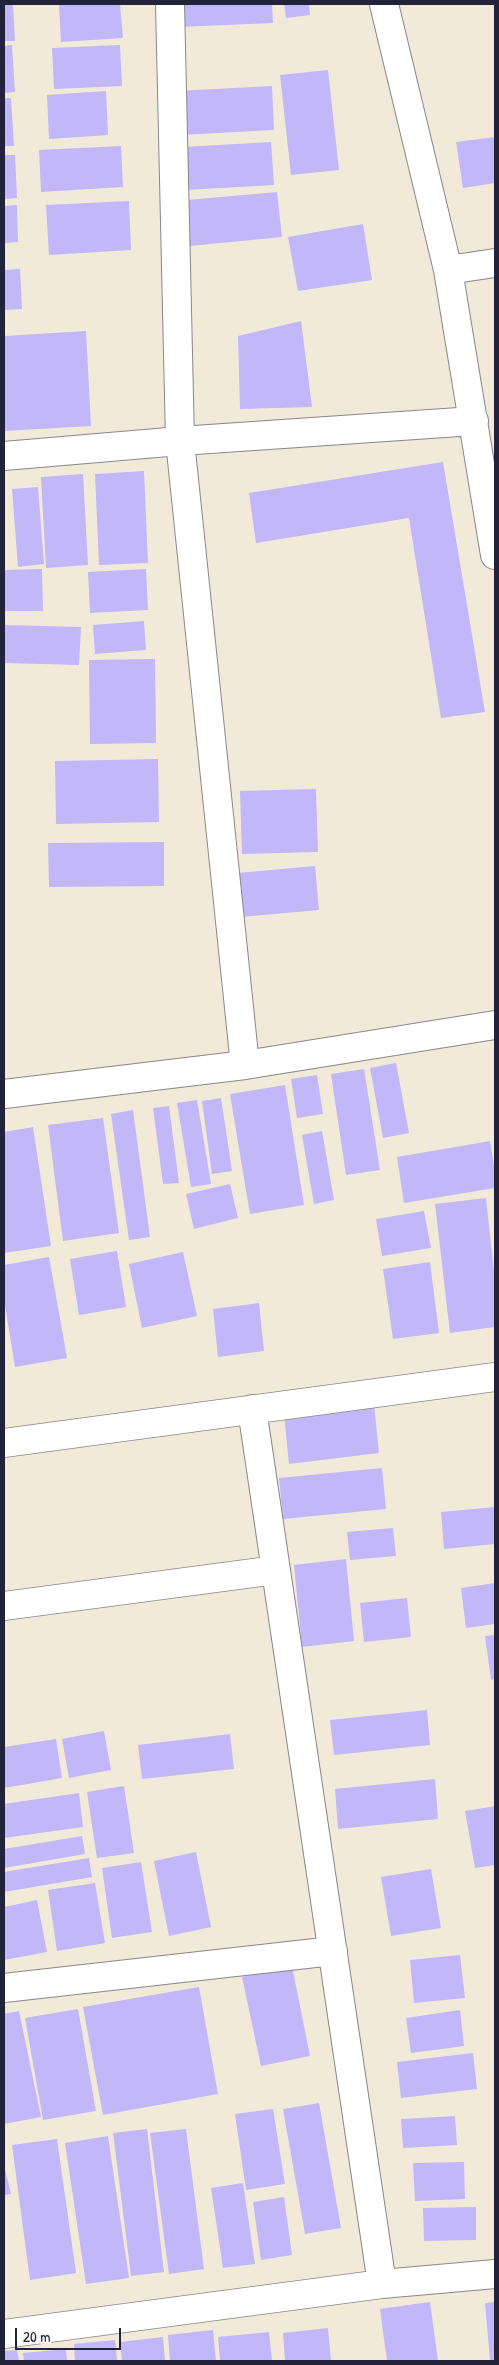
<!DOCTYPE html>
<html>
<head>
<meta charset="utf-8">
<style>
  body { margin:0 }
  #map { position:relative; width:499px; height:2365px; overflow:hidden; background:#f2ead9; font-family:"Patrick Hand",sans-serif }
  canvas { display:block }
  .frame { position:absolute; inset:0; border:5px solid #22223b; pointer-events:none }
  .scale { position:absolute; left:15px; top:2328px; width:106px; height:22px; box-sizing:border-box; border:2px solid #22223b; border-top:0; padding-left:6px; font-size:15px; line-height:18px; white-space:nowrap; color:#22223b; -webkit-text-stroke:4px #f6f6f2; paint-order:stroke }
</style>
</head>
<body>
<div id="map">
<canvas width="499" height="2365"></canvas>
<div class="frame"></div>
<div class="scale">20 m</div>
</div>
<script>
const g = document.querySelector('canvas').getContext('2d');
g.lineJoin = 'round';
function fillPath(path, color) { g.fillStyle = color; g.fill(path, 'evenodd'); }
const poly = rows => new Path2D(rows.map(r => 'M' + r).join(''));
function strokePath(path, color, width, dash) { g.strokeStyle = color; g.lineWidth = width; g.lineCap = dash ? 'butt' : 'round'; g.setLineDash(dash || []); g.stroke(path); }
fillPath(poly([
  [4,4,13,4,15,41,4,41],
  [76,4,120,4,123,38,61,42,59,5],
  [179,4,272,4,273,23,180,27],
  [284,4,309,4,310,15,286,18],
  [12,45,15,92,4,93,4,46],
  [120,45,122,86,54,89,52,48],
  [328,70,339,170,291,175,280,75],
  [272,86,274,130,180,135,177,91],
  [106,91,108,135,49,139,47,95],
  [4,98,11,98,14,146,4,146],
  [495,137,495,183,463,188,456,142],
  [271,142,274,185,186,190,183,147],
  [121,146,123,187,41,192,39,150],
  [4,155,15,155,17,198,4,199],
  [277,192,282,237,190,246,187,200],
  [129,201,131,250,49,255,46,205],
  [17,205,18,242,4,243,4,206],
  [363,224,372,280,298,291,288,237],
  [20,269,22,309,4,310,4,270],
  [301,321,312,407,240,409,238,336],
  [86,331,91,426,4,431,4,336],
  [443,462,485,712,441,718,409,518,256,543,249,493],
  [144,471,148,563,99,565,95,474],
  [83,474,88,565,46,568,41,477],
  [38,487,44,564,18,567,12,489],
  [42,569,43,611,4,611,4,570],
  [146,569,148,610,90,613,88,572],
  [144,621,146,650,95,654,93,625],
  [4,625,81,627,79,665,4,663],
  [155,659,156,743,90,744,89,660],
  [158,759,159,822,56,824,55,761],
  [316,789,318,852,242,854,240,791],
  [164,842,164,886,49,887,48,843],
  [315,866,319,910,241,917,238,873],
  [396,1063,409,1133,383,1138,370,1068],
  [364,1069,380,1170,346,1175,331,1074],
  [317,1075,323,1114,297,1118,291,1079],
  [285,1085,304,1205,250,1214,230,1094],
  [221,1098,232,1171,212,1174,202,1101],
  [197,1100,211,1184,191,1187,177,1103],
  [169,1106,179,1183,163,1184,153,1108],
  [133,1110,150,1237,129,1240,111,1114],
  [103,1118,119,1233,63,1241,48,1125],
  [33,1127,51,1246,4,1253,4,1132],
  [322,1131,334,1200,314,1204,302,1135],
  [490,1141,495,1172,495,1188,404,1203,397,1157],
  [230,1184,238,1218,194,1229,186,1194],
  [486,1198,495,1281,495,1327,450,1333,435,1204],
  [424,1211,431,1248,382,1256,376,1219],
  [117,1251,126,1307,79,1315,70,1259],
  [183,1252,197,1316,142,1328,129,1264],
  [49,1257,67,1358,15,1367,4,1299,4,1265],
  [430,1262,439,1333,393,1339,383,1269],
  [259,1303,264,1351,218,1357,213,1309],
  [374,1404,379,1453,289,1464,284,1414],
  [382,1468,386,1509,283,1519,279,1478],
  [495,1507,495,1544,444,1549,441,1512],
  [393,1528,396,1556,350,1560,347,1532],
  [346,1559,354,1641,302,1647,294,1565],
  [495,1583,495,1624,466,1628,461,1588],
  [407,1598,411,1637,364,1642,360,1603],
  [495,1635,495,1679,491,1680,485,1636],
  [427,1710,430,1745,334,1755,330,1720],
  [104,1731,111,1770,69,1778,62,1739],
  [230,1734,234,1769,142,1779,138,1745],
  [56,1739,62,1778,4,1788,4,1747],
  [435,1779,438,1819,338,1829,335,1789],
  [124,1786,134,1853,97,1858,87,1792],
  [79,1793,83,1827,4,1838,4,1804],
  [495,1806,495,1865,475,1868,465,1811],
  [82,1836,85,1854,4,1868,4,1849],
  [196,1852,211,1927,169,1936,154,1861],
  [89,1858,92,1877,4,1892,4,1872],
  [141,1862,152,1932,112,1938,102,1868],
  [431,1869,441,1928,391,1936,381,1877],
  [95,1883,105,1943,57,1951,48,1890],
  [37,1900,47,1952,4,1960,4,1907],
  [460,1955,465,1998,414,2003,410,1960],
  [292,1966,310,2056,261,2066,242,1977],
  [199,1987,218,2094,103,2115,83,2007],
  [78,2009,96,2111,43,2120,25,2018],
  [460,2010,464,2046,411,2053,406,2018],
  [19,2011,41,2117,4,2124,4,2014],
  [473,2053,477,2089,401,2098,397,2062],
  [319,2103,341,2228,305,2234,283,2109],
  [273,2109,285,2184,246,2190,235,2114],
  [455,2116,457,2145,403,2148,401,2119],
  [147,2129,164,2272,131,2276,113,2133],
  [186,2129,204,2269,169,2274,150,2133],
  [108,2136,129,2278,86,2284,65,2143],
  [57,2139,76,2273,30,2280,12,2145],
  [464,2162,465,2199,415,2201,413,2163],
  [4,2165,11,2194,4,2195],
  [243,2183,255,2264,223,2268,211,2188],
  [284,2197,292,2255,261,2260,253,2202],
  [476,2207,476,2240,424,2241,423,2208],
  [430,2302,438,2361,387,2361,380,2309],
  [495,2302,495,2360,490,2360,485,2303],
  [328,2328,331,2361,285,2361,283,2333],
  [213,2330,216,2361,170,2361,168,2335],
  [269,2332,272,2361,220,2361,218,2337],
  [163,2337,165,2361,122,2361,120,2342],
  [115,2340,117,2361,75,2361,74,2344],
  [66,2349,67,2361,24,2361,23,2353],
  [17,2350,19,2361,4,2361,4,2351]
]), '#c2b7f8');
const minor = poly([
  [170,4,180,441,245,1065],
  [384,4,448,270,495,555],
  [448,270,495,263],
  [4,456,180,441,474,421],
  [4,1094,245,1065,495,1025],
  [252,1409,382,2284],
  [4,1443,495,1377],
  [4,1606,276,1570],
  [4,1988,333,1951],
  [4,2334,382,2284,495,2274]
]);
strokePath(minor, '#8a868a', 30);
strokePath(minor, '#fff', 28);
</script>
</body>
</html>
